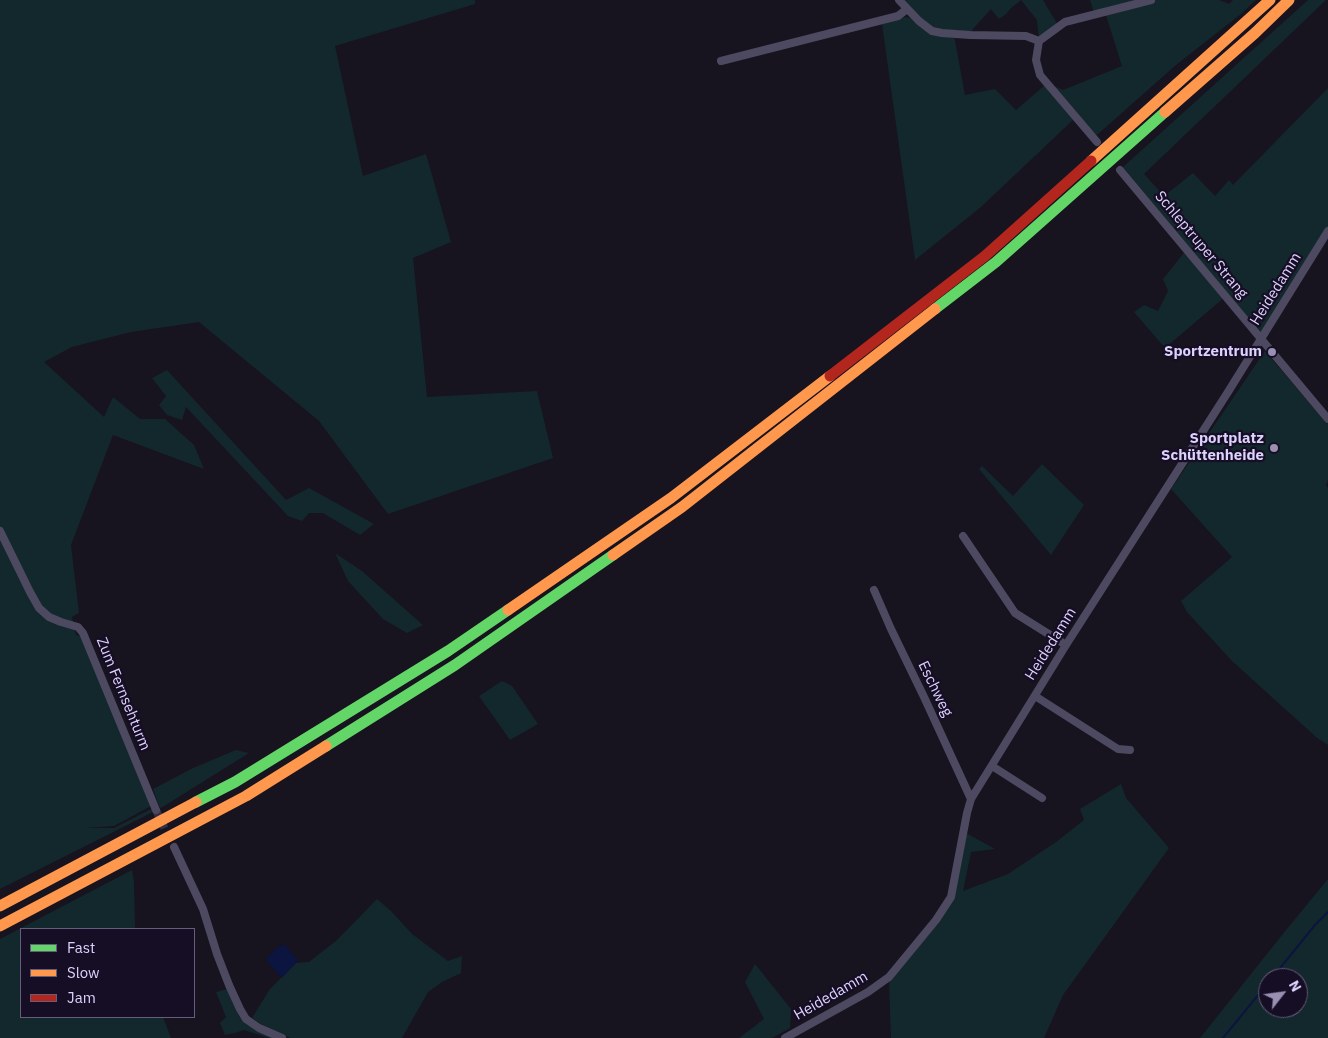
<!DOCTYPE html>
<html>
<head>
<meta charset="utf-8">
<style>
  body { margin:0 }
  #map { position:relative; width:1328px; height:1038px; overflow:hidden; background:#17131f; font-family:"IBM Plex Sans",sans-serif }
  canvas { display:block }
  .legend { position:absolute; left:20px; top:928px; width:175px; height:90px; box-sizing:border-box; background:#160e24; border:1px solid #665c7c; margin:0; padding:6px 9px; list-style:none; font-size:15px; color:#ded2ff }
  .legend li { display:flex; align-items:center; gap:10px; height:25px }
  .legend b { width:25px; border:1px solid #665c7c }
  .north { position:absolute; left:1258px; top:968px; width:50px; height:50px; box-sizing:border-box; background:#160e24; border:1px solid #665c7c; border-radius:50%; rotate:60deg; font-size:14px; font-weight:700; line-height:20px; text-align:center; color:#ded2ff }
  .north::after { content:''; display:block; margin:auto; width:18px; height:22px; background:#988fb1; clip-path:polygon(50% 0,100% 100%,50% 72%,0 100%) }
</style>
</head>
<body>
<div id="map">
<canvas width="1328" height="1038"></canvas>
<ul class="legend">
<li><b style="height:6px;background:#63d668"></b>Fast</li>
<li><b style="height:6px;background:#ff974d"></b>Slow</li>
<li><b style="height:6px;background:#b3261e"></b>Jam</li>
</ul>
<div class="north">N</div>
</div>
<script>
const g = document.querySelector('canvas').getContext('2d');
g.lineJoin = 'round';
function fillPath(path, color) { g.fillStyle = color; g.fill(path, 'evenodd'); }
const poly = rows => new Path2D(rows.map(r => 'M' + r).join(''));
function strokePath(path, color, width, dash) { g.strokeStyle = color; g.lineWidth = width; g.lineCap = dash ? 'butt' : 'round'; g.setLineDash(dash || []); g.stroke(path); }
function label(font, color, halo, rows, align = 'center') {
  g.font = font + ' "IBM Plex Sans",sans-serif'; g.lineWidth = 4.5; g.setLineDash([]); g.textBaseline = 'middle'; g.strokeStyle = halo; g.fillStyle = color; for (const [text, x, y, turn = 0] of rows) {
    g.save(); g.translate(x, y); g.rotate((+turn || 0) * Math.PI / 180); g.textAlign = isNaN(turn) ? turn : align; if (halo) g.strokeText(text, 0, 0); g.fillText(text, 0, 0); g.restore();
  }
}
fillPath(poly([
  [0,0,475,0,475,4,335,46,363,176,426,154,451,242,413,258,427,397,537,391,553,458,388,514,319,421,199,322,131,332,72,347,44,362,104,417,113,397,140,419,165,419,194,445,204,469,113,435,71,545,79,613,72,617,76,635,82,636,151,806,114,826,86,828,114,828,153,808,155,811,0,889],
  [904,0,1043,0,1059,27,1039,41,1037,20,1021,0,1011,8,1006,14,999,19,991,9,973,29,972,32,953,30,965,95,995,89,1016,110,1045,85,1074,119,981,207,915,260,882,24,905,17,911,18,916,21,913,9],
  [1090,0,1219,0,1229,4,1233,0,1256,0,1241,14,1176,65,1097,135,1086,129,1047,83,1063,90,1122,66,1105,12,1095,15],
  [1308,0,1326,0,1144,174,1164,196,1193,173,1215,196,1229,180,1233,185,1328,88,1328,231,1261,339,1250,322,1123,167],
  [1187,249,1226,296,1165,348,1134,312,1144,305,1158,311,1168,291,1163,279],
  [1265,351,1328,425,1328,480,1326,485,1328,488,1328,745,1316,737,1232,661,1187,612,1181,601,1232,557,1171,489],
  [167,370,286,500,309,488,374,524,360,535,323,513,309,513,302,521,288,516,186,407,182,420,167,415,159,405,166,396,152,378],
  [1042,464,1084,505,1051,555,979,469,982,466,1013,496],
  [335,553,362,571,423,625,407,633,383,619,348,581],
  [502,681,512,686,538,724,510,740,479,696],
  [236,750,249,753,161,808,159,806,153,789,193,768],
  [1121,784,1126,798,1169,848,1063,995,1044,1038,891,1038,889,981,939,923,946,912,955,895,966,833,995,849,971,852,963,891,1008,874,1056,842,1084,820,1080,809],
  [132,870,134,882,135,929,21,929,21,1017,163,1017,171,1038,0,1038,0,939],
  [1328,879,1328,1038,1200,1038,1286,930],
  [1268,978,1298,978,1298,1008,1268,1008],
  [377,899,391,911,412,934,448,961,462,956,461,973,442,982,428,992,402,1038,291,1038,273,1032,252,1018,270,989,296,963,309,962,337,940],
  [755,964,791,1009,790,1028,772,1038,739,1038,764,1019,745,982],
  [227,989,236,1009,276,1038,269,1038,244,1030,235,1033,225,1035,220,1023,226,1017,216,992]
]), '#13282c');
fillPath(poly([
  [284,944,298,960,296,963,282,978,266,960,274,950]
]), '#0b153f');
strokePath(poly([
  [1272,978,1315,925,1328,912],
  [1223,1038,1268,983]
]), '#0b153f', 2);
strokePath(poly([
  [156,810,170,840]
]), '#353041', 8, [8, 4]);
strokePath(poly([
  [899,0,919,21,932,31,942,33,970,35,1026,36,1039,41],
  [1039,41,1036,60,1040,75,1097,142],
  [1039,41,1065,22,1151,0],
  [721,61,898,16,907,9],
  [1120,170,1328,419],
  [0,531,30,592,39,608,49,617,61,622,78,627,83,633,156,810],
  [963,536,1015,613,1066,645],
  [874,590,891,629,924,697,971,799],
  [1035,696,1118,749,1130,750],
  [992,766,1042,798],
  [174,847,203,909,217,954,229,985,240,1009,246,1019,259,1028,282,1038],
  [785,1038,868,992,889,977,936,920,951,897,967,813,971,799,1066,645,1228,392,1328,231]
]), '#4d4960', 8);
strokePath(poly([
  [935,309,996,262,1165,112],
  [326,746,455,665,613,555],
  [196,802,235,782,448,651,508,610]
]), '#63d668', 11);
strokePath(poly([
  [1165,112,1255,33,1289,0],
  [1091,161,1270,0],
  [613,555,682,507,935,309],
  [508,610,671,498,830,376],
  [0,906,196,802],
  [0,926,246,796,326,746]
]), '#ff974d', 11);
strokePath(poly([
  [830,376,985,256,1091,161]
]), '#b3261e', 11);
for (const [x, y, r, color] of [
  [1272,352,5,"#988fb1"],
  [1274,448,5,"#988fb1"]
]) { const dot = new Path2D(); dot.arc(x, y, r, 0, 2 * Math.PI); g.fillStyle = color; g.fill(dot); strokePath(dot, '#160e24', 2); }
label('15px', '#ded2ff', '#160e24', [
  ["Schleptruper Strang",1201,245,50],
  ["Heidedamm",1276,289,-58],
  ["Heidedamm",1051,644,-58],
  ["Eschweg",935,689,64],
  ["Zum Fernsehturm",123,694,68],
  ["Heidedamm",831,996,-30]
]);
label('bold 15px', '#ded2ff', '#160e24', [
  ["Sportzentrum",1262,352],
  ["Sportplatz",1264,439],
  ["Schüttenheide",1264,456]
], 'right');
</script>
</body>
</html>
